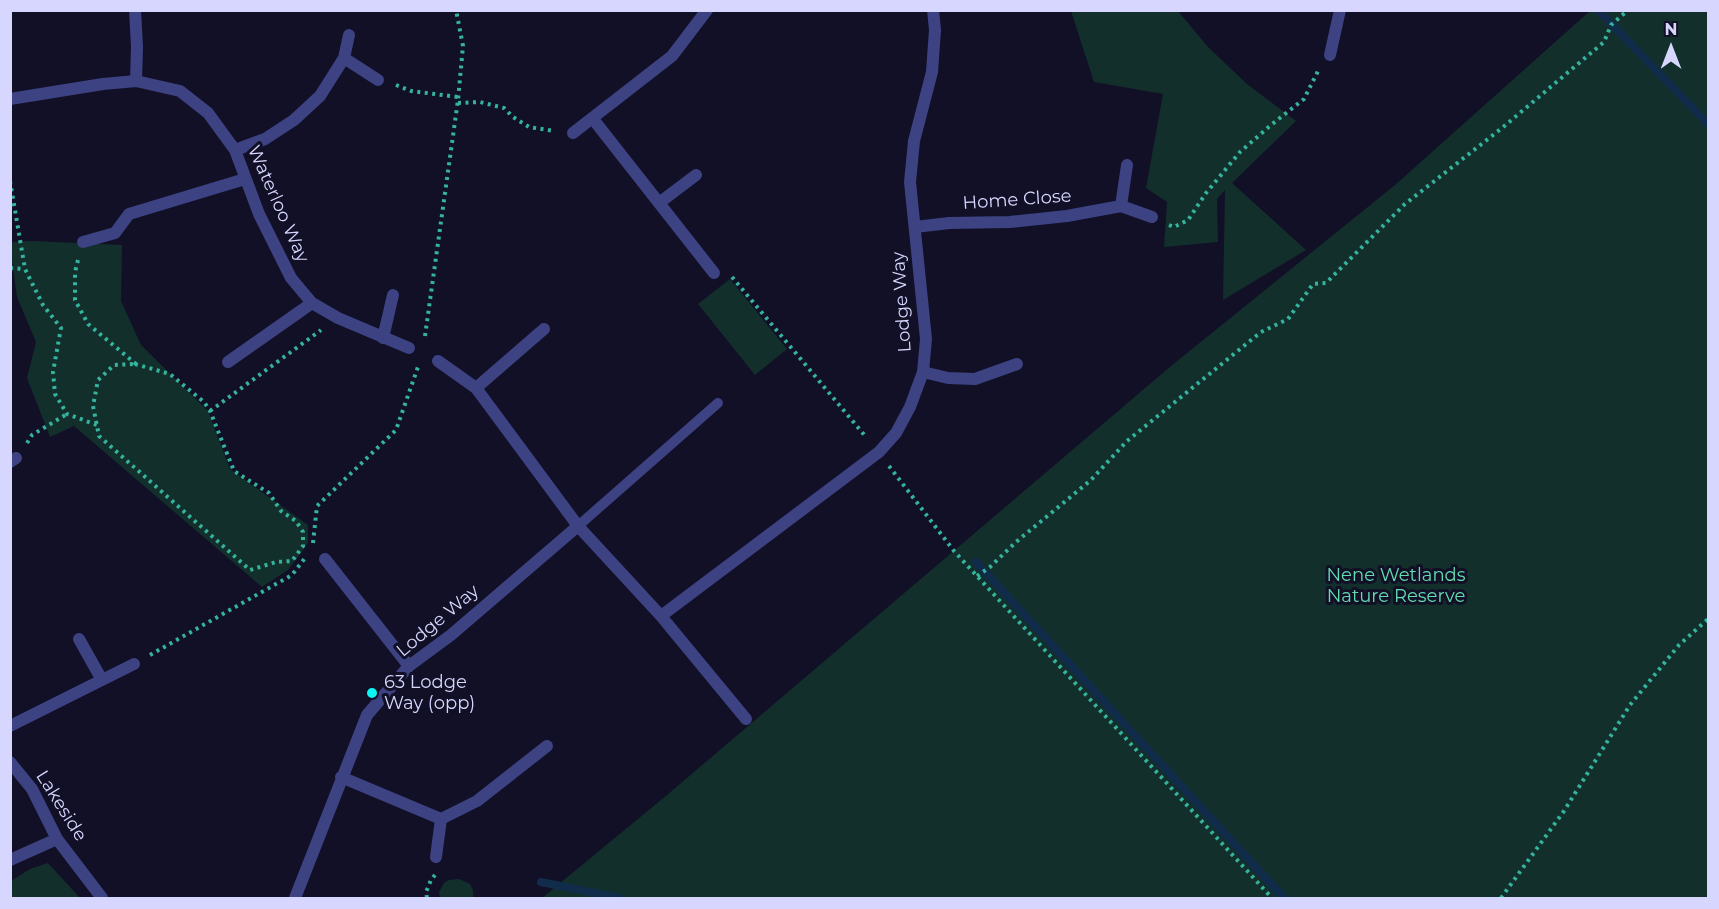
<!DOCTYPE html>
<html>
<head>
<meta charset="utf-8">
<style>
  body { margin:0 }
  #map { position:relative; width:1719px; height:909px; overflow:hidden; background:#111026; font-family:Montserrat,sans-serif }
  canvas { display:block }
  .frame { position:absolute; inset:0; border:12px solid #d6d6fe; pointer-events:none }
  .north { position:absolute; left:1641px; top:18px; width:60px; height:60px; -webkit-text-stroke:4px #111026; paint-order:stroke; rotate:0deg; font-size:16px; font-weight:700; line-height:24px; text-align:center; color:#d6d6fe }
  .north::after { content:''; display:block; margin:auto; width:21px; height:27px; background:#d6d6fe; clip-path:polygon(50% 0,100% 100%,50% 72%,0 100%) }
</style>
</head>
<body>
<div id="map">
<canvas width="1719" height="909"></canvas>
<div class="frame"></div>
<div class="north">N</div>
</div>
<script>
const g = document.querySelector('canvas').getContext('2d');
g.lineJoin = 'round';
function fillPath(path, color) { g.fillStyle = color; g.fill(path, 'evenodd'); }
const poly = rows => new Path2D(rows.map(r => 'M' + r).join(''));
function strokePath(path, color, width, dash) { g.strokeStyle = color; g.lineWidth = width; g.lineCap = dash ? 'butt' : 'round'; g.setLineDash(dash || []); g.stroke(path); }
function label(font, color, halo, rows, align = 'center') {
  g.font = font + ' Montserrat,sans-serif'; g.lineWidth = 6; g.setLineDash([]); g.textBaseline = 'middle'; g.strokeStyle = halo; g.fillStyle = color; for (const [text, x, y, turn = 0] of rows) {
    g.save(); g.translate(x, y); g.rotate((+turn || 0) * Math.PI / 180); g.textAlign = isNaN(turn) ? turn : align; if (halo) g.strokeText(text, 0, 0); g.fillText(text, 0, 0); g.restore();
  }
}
fillPath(poly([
  [1591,10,1708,11,1708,898,542,898,667,795,1171,366,1395,185],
  [1071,11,1178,11,1208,47,1247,84,1296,121,1232,183,1306,250,1223,300,1225,190,1217,199,1218,242,1164,247,1167,202,1146,188,1163,94,1094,82],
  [33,241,122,245,121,301,141,345,208,411,230,469,308,525,308,543,288,570,262,587,74,426,50,437,27,378,36,342,17,297,11,254,10,242],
  [730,279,787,349,755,375,698,304],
  [48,863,80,898,11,898,11,881,30,869],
  [459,879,470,884,473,890,473,898,440,898,439,892,444,883,449,880]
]), '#132f2b');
strokePath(poly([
  [1598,10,1708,124],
  [976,562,1284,898],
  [541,882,619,898]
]), '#102c4a', 8);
strokePath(poly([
  [396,85,411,91,458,97],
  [458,103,480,102,504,108,513,117,529,127,554,131],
  [10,181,25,269,43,305,61,328,53,372,55,394,67,414,97,425],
  [1169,225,1174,227,1188,220,1206,193,1240,152,1271,125,1304,99,1319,69],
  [78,260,75,272,75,300,88,324,136,364],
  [10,268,25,269],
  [732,277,866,437],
  [425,336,458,100,463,46,456,10],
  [135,364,170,374,204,402,210,411,234,471,269,493,281,511,296,521,303,532,303,546,292,561,276,562,250,570,99,436,93,406,98,380,114,365,135,364],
  [210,411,321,330],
  [27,443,32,435,67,414],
  [889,466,954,551,977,576,1272,898],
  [313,543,317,506,396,430,419,364],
  [977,576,990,567,1016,542,1091,480,1127,441,1261,332,1288,319,1313,284,1326,283,1405,204,1502,128,1604,42,1611,25,1628,10],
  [150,655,292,575,305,558],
  [427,898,426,892,431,880,435,875],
  [1501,898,1564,811,1630,705,1679,645,1708,619]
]), '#34b49e', 4, [3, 4.5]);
strokePath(poly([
  [578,526,718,403]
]), '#3d4283', 10);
strokePath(poly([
  [135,10,137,47,136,81],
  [349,35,344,58,378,80],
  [1330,55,1340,10],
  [10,99,103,84,136,81,180,91,208,113,235,150,259,214,291,278,312,303,338,318,409,348],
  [593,119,714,273],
  [573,133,672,56,707,10],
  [235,150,265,139,294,120,320,96,344,58],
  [659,203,696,175],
  [1121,206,1127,165],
  [915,227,949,223,1010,222,1067,216,1121,206,1152,217],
  [83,242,115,233,129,214,245,179],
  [383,338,393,295],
  [438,361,476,388,578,526],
  [228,362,312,303],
  [923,372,948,378,975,379,1017,364],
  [476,388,544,329],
  [10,462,16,458],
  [325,559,409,666],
  [661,616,746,719],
  [79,639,102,680],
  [10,726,134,664],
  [10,762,32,789,57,839,102,898],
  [341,777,441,819,477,801,547,746],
  [436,857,441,819],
  [10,860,57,839],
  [295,898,367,715,409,666,451,635,578,526,661,616,879,452,896,433,910,407,923,372,926,339,910,182,914,141,932,72,935,30,933,10]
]), '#3d4283', 12);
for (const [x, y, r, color] of [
  [372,693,6,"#09f6f4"]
]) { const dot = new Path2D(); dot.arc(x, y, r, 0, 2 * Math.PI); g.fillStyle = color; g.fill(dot); strokePath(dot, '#111026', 2); }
label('18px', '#d6d6fe', '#111026', [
  ["Home Close",1017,200,-4],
  ["Waterloo Way",278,204,66],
  ["Lodge Way",902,302,-94],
  ["Lodge Way",438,621,-40],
  ["Lakeside",61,806,58]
]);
label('18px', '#64dcb0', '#111026', [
  ["Nene Wetlands",1396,576],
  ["Nature Reserve",1396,597]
]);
label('18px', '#d6d6fe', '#111026', [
  ["63 Lodge",384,683],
  ["Way (opp)",384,704]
], 'left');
</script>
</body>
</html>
